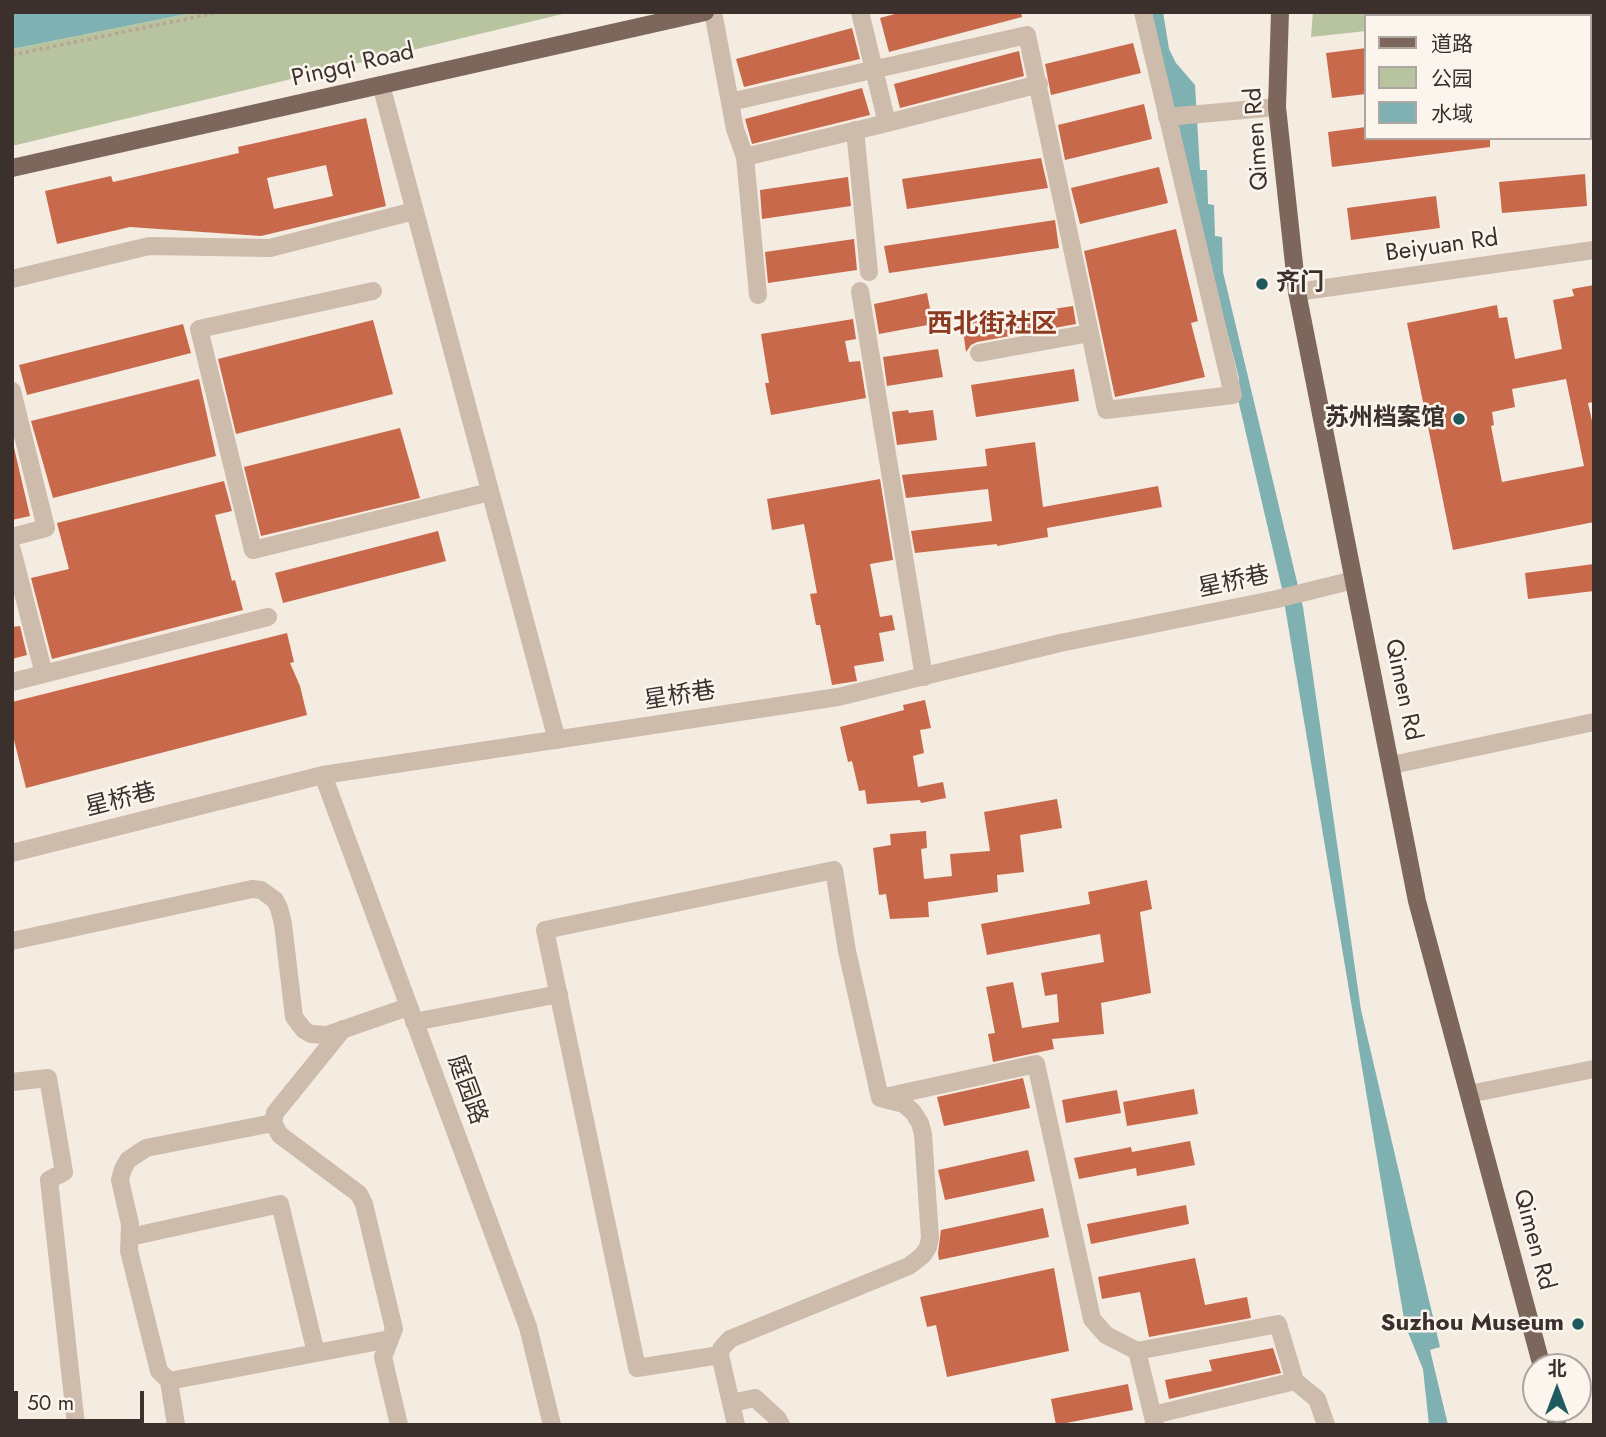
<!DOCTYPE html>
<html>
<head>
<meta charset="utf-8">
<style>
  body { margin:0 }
  #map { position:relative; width:1606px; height:1437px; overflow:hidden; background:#f4ebe1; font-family:Jost,"Noto Sans SC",sans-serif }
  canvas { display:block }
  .frame { position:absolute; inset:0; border:14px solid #3b302b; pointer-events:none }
  .legend { position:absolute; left:1364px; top:14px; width:228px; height:126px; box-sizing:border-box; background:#fbf5ee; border:2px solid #aea6a0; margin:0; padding:9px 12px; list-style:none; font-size:21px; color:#3b302b }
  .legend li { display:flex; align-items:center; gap:14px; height:35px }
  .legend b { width:35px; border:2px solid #aea6a0 }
  .north { position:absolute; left:1522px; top:1353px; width:70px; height:70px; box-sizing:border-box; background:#fbf5ee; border:2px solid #aea6a0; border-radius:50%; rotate:0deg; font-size:19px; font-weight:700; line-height:28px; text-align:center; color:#3b302b }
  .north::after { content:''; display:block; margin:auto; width:24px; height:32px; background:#1f5a5e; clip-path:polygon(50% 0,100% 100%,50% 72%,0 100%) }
  .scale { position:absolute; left:14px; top:1391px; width:130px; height:32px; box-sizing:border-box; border:4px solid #3b302b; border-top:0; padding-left:9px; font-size:21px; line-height:24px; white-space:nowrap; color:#3b302b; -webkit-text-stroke:5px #fbf5ee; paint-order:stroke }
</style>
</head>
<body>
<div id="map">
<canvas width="1606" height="1437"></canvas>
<div class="frame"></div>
<ul class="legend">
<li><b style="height:9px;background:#7d675c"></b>道路</li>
<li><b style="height:19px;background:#b8c4a0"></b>公园</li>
<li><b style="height:19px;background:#7fb0b2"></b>水域</li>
</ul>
<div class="north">北</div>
<div class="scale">50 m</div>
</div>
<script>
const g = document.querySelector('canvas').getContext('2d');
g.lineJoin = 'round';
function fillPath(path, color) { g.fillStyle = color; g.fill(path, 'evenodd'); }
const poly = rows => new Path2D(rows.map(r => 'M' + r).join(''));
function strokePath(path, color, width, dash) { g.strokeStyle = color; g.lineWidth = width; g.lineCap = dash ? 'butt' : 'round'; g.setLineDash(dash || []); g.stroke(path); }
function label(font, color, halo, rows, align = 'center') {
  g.font = font + ' Jost,"Noto Sans SC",sans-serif'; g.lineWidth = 5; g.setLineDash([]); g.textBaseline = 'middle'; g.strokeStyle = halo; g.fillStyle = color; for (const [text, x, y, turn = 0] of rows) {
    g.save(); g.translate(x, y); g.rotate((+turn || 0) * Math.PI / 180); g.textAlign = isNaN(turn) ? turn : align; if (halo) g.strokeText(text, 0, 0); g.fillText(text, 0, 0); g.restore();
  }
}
fillPath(poly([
  [196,12,571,12,12,146,12,49],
  [1313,12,1537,12,1505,16,1366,16,1366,31,1311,37]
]), '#b8c4a0');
fillPath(poly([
  [12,12,196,12,12,49],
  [1145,12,1163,12,1169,49,1176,63,1195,85,1200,170,1207,170,1208,204,1214,205,1215,236,1222,237,1223,272,1303,607,1361,1010,1440,1347,1430,1350,1448,1425,1429,1425,1423,1369,1405,1325,1282,589,1238,399,1239,378]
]), '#7fb0b2');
fillPath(poly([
  [902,12,1021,12,1022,17,889,52,880,18],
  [852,28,860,59,744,87,736,59],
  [1133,43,1141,73,1051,95,1045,64],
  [1366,48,1366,94,1332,98,1326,53],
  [1019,51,1024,76,900,108,894,84],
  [862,88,870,115,752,144,745,119],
  [1144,104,1152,139,1065,160,1058,125],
  [366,118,386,206,261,236,130,227,57,244,45,191,111,176,113,182,239,153,238,147],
  [326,165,333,196,274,209,267,178],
  [1366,127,1366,138,1490,138,1490,147,1332,167,1328,132],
  [1041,158,1048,188,907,209,902,179],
  [1159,167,1168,203,1080,224,1071,188],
  [1585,174,1587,206,1502,213,1499,182],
  [848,177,851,206,762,219,760,190],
  [1436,196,1440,228,1351,240,1347,208],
  [1055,220,1059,248,889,273,884,246],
  [1176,229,1198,321,1191,323,1205,377,1115,397,1084,251],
  [854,239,857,270,768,283,765,252],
  [1594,285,1594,402,1588,403,1594,430,1594,522,1453,550,1407,323,1497,305,1499,318,1507,317,1515,359,1562,349,1553,300,1574,296,1572,289],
  [1566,379,1584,466,1502,482,1491,426,1494,425,1492,412,1515,407,1512,389],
  [927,293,933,324,879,334,874,304],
  [1073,306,1076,324,977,342,971,345,966,352,962,323],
  [853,319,856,339,845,341,849,362,860,361,866,398,771,415,765,383,769,383,761,334],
  [373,320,393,394,236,434,218,359],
  [183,324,191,353,27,395,19,365],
  [938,349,943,377,887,386,883,357],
  [1074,369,1079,401,976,417,971,385],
  [199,379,216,456,53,498,31,421],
  [908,410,909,413,933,410,937,440,897,445,892,412],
  [400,428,420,498,261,536,244,467],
  [12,439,30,516,12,520],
  [1035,442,1043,507,1158,486,1162,507,1047,528,1048,537,997,546,997,544,915,553,911,531,992,521,988,489,906,498,902,475,987,466,985,449],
  [880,479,893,560,870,564,880,617,892,615,895,630,879,633,884,661,854,666,857,681,832,685,820,625,816,625,810,594,817,593,804,524,772,530,767,499],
  [224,481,232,511,215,515,232,581,235,580,243,610,52,659,31,578,69,569,57,523],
  [438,531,446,561,283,603,275,573],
  [1594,564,1594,591,1528,599,1525,573],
  [20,626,27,655,12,659,12,627],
  [287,633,294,662,290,663,300,686,307,715,26,788,12,732,12,702],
  [925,700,931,728,920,730,924,753,913,756,918,787,943,782,946,798,921,803,920,800,867,804,865,790,859,791,852,761,848,762,840,727,904,710,903,705],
  [1057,799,1062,828,1020,835,1024,872,997,875,998,892,928,902,929,917,890,919,886,894,879,895,873,848,891,845,890,834,926,831,927,848,921,849,924,879,952,876,950,854,990,851,984,812],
  [1147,880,1152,909,1140,912,1151,993,1101,1003,1104,1034,1052,1039,1054,1049,993,1062,988,1034,995,1033,986,987,1013,982,1022,1028,1059,1022,1057,994,1045,996,1041,973,1104,962,1100,934,987,955,981,924,1090,904,1088,892],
  [1023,1078,1030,1108,944,1126,937,1097],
  [1194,1089,1198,1114,1127,1126,1123,1102],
  [1117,1090,1121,1113,1066,1123,1062,1100],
  [1190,1141,1195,1165,1137,1176,1136,1168,1079,1179,1074,1158,1131,1147,1132,1152],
  [1028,1150,1035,1181,945,1200,938,1170],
  [1186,1205,1189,1224,1091,1244,1087,1224],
  [1043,1208,1049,1237,939,1260,938,1253,941,1230],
  [1195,1258,1205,1305,1247,1297,1251,1318,1149,1337,1140,1292,1102,1299,1098,1277],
  [1054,1268,1069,1351,947,1377,936,1325,927,1327,920,1297],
  [1273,1348,1281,1373,1169,1399,1165,1380,1212,1371,1209,1360],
  [1128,1384,1133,1410,1056,1425,1051,1399]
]), '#c8694b');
strokePath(poly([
  [12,55,220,12]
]), '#b9a596', 3.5, [3.5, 3.5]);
strokePath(poly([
  [713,12,735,129,745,157,758,295],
  [860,12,887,123,1039,84],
  [381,85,557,740],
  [1592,98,1594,109],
  [730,102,1027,35,1090,333],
  [1167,117,1277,107],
  [855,130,869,272],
  [745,157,887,123],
  [12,279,149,246,270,248,414,211],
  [373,291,199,329,253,550,490,492],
  [860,291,924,677],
  [1297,292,1594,250],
  [979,353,1090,333,1106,410,1233,395,1143,12],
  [12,391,46,528,12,537],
  [12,550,44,674],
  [12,682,268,617],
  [1392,765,1594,722],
  [323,775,528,1327,552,1425],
  [12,853,323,775,838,697,1060,643,1277,599,1354,580],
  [12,941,252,889,261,890,275,900,279,908,283,924,294,1017,304,1030,311,1034,327,1035,408,1007],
  [414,1022,559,994],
  [343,1029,275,1113,273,1123,280,1135,359,1194,364,1204,394,1329,383,1357,399,1425],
  [12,1082,48,1078,64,1172,49,1180,76,1425],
  [1469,1094,1594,1069],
  [880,1098,1036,1064,1092,1319,1106,1335,1137,1351,1278,1324,1295,1381,1153,1415],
  [273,1123,146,1148,128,1160,123,1169,120,1180,130,1224,129,1251,159,1371,169,1381,390,1339],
  [130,1237,280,1204,316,1353],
  [1137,1351,1155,1425],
  [720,1355,637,1368,545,930,834,870,847,951,880,1098],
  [169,1381,176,1425],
  [1295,1381,1317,1399,1326,1425],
  [731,1403,755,1398,778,1419,781,1425],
  [736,1425,720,1355,721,1349,730,1339,909,1266,923,1255,928,1247,930,1238,923,1134,920,1123,913,1112,904,1104,884,1099]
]), '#cdbbac', 18);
strokePath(poly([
  [1280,12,1277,107,1297,292,1417,901,1542,1367],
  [12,168,705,12],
  [1553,1409,1557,1425]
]), '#7d675c', 18);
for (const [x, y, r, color] of [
  [1262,284,7,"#1f5a5e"],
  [1459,419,7,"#1f5a5e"],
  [1578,1324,7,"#1f5a5e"]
]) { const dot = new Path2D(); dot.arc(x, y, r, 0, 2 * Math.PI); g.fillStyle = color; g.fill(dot); strokePath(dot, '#fbf5ee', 2.5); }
label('24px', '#3b302b', '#fbf5ee', [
  ["Pingqi Road",353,66,-13],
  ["Qimen Rd",1258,139,-94],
  ["Beiyuan Rd",1442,247,-8],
  ["星桥巷",1234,583,-12],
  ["Qimen Rd",1402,690,78],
  ["星桥巷",680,697,-9],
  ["星桥巷",121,801,-14],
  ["庭园路",466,1090,70],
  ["Qimen Rd",1533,1240,75]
]);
label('bold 24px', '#3b302b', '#fbf5ee', [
  ["齐门",1276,284,"left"],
  ["苏州档案馆",1445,419],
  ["Suzhou Museum",1564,1324]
], 'right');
label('bold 26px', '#8c3b22', '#fbf5ee', [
  ["西北街社区",992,326]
]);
</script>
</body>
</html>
